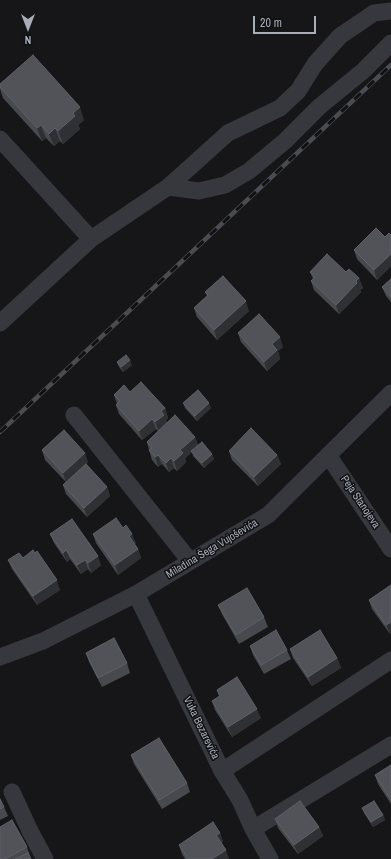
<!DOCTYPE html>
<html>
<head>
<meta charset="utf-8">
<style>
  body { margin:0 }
  #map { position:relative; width:391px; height:859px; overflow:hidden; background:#161618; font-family:"Archivo Narrow",sans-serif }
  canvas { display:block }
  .north { position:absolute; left:8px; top:8px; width:40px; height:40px; -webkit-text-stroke:3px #111113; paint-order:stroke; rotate:180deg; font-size:11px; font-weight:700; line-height:16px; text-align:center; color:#a8adb8 }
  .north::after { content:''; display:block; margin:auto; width:14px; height:18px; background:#a8adb8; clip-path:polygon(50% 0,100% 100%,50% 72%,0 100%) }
  .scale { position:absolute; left:253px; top:16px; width:63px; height:18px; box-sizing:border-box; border:2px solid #a8adb8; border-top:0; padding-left:5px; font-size:12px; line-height:14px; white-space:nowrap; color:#a8adb8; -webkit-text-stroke:3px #111113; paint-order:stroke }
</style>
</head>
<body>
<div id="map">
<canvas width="391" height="859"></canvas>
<div class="north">N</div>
<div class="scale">20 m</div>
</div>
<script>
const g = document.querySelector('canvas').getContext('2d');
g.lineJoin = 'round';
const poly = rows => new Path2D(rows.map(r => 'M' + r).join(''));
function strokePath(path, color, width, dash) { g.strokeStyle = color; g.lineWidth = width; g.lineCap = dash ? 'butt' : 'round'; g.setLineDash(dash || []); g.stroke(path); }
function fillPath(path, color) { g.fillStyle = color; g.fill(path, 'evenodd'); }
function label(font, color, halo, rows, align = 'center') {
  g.font = font + ' "Archivo Narrow",sans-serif'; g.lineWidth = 3; g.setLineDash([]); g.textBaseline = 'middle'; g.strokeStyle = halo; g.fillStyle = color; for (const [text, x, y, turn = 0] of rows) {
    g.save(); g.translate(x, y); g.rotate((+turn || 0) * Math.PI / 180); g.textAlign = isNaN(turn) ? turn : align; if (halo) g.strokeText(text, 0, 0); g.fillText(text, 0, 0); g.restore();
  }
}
strokePath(poly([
  [0,139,91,239],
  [168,187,199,191,225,185,249,171,285,141,319,107,363,71,391,43],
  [0,323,91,239,168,187,228,133,280,108,298,91,315,64,340,36,374,13,391,11],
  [74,415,190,561],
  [328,455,391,549],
  [136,594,222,771,240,800,253,829,270,859],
  [0,657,43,641,136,594,268,515,391,393],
  [222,771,391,660],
  [12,792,30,831,45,859],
  [253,829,391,745]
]), '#37383d', 17);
const rail = poly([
  [0,432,391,65]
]);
strokePath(rail, '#4a4c52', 4.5);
strokePath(rail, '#111113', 3, [9]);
fillPath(poly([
  [0,84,84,120,78,125,80,129,63,144,60,141,54,146,46,138,42,141,3,98,0,89],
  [391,235,391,266,377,280,357,259,354,250,385,237],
  [310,272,346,272,359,278,363,288,360,290,361,292,339,314,314,290,311,281,313,279],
  [391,279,391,302,386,296,382,287],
  [205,292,249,311,217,340,197,317,194,308,207,296],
  [238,333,283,347,278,351,280,359,267,371,241,342],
  [117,362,132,365,123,372,119,367],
  [130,392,165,408,168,418,166,420,167,423,195,437,198,445,212,454,214,459,204,468,193,456,192,452,185,458,186,462,177,471,174,468,169,472,162,464,158,467,152,460,149,450,147,442,158,431,156,429,142,440,119,414,116,405,117,404,114,395],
  [183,403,211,408,197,421,185,408],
  [42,450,88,462,86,464,107,487,110,496,87,517,66,494,63,485,66,482,45,460],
  [229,451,277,455,281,464,258,486,232,460],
  [123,528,136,543,134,544,138,549,141,558,118,575,96,543,93,534],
  [50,534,101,565,91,573,88,569,81,574,70,559,67,562,54,543],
  [23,558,60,590,37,605,12,569,8,560],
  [391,585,390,634,372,609,369,600],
  [218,605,264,617,268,627,239,644,222,614],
  [250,646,287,650,291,659,264,674,253,655],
  [290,649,337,658,341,668,312,686,293,658],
  [86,653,127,663,130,673,102,687,89,662],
  [217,690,261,718,232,737,215,710,212,701,219,696],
  [131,755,187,783,190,792,162,809,134,764],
  [391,765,391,804,378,784,375,775],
  [0,799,4,807,8,816,0,820],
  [362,808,383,815,385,820,373,827,364,813],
  [275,819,319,827,323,836,298,854,278,828],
  [220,833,223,842,221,843,229,859,185,859,182,854,179,845],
  [27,847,31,859,0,859]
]), '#47494d');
fillPath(poly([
  [80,107,84,120,78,125,80,129,63,144,58,131,73,113],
  [41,125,46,138,42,141,37,128],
  [55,128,60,141,54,146,49,134],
  [391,254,391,266,377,280,374,270],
  [359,278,363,288,360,290,361,292,339,314,336,305],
  [246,301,249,311,217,340,214,330],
  [280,337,283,347,278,351,280,359,267,371,264,362,272,344],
  [130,360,132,365,123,372,121,367],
  [209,403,211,408,197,421,195,416],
  [165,408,168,418,166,420,167,424,159,432,155,422,161,411],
  [152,419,156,429,142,440,139,431],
  [195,437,198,446,185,458,186,462,177,471,174,461,180,450],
  [85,453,88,462,66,483,63,473],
  [212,454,214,459,204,468,202,463],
  [158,455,162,464,158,467,155,457],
  [277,455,281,464,258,486,254,477],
  [171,458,174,468,169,472,166,463],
  [107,487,110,496,87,517,84,508],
  [132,534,136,543,132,545,129,536],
  [138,549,141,558,118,575,115,565],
  [66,550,70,559,67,562,63,553],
  [98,556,101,565,91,573,88,563],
  [85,560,88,569,81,574,77,565],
  [57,580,60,590,37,605,33,596],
  [391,622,391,633,390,634,386,625],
  [337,658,341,668,312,686,308,677],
  [257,709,261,718,232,737,228,727],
  [383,815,385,820,373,827,371,822],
  [319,827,323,836,298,854,294,845],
  [220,833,223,842,219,845,216,835],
  [226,850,229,859,212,859]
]), '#2f3033');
const building = poly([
  [33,55,80,107,73,113,75,116,58,131,55,128,49,134,41,125,37,128,0,87,0,84,33,55],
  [376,228,385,237,389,233,391,235,391,254,374,270,354,250,376,228],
  [327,254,346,272,349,269,359,278,356,281,357,283,336,305,311,281,315,277,310,272,327,254],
  [223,276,246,301,214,330,194,308,208,295,205,292,223,276],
  [391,279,391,297,382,287,391,279],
  [259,314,280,337,272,344,277,350,264,362,238,333,259,314],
  [126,355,130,360,121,367,117,362,126,355],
  [141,382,165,408,161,411,164,415,155,422,152,419,139,431,116,405,120,401,114,395,124,385,130,392,141,382],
  [198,390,209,403,195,416,183,403,198,390],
  [175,415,195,437,180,450,183,453,174,461,171,458,166,463,158,455,155,457,149,450,152,448,147,442,175,415],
  [251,428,277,455,254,477,229,451,251,428],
  [64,430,85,453,63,473,42,450,64,430],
  [202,442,212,454,202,463,191,451,202,442],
  [86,464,107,487,84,508,63,485,86,464],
  [116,518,123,528,126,525,132,534,129,536,138,549,115,565,93,534,116,518],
  [72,519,98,556,88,563,85,560,77,565,66,550,63,553,50,534,72,519],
  [33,550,35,553,37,551,57,580,33,596,8,560,19,553,23,558,33,550],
  [391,585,391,622,386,625,369,600,391,585],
  [247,588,264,617,236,635,218,605,247,588],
  [276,630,287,650,261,665,250,646,276,630],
  [320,630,337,658,308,677,290,649,320,630],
  [114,638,127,663,98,678,86,653,114,638],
  [237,677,257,709,228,727,212,701,220,696,217,690,237,677],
  [159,738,187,783,159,800,131,755,159,738],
  [391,765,391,800,375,775,391,765],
  [0,799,4,807,0,809,0,799],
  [300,801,319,827,294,845,275,819,300,801],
  [374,801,383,815,371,822,362,808,374,801],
  [12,820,27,847,5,859,0,859,0,827,12,820],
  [213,822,220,833,216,835,226,850,212,859,188,859,179,845,213,822],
  [28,853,31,859,15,859,28,853]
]);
fillPath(building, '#525359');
strokePath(building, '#5f6168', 1);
label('11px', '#a8adb8', '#111113', [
  ["Peja Stanojeva",360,502,56],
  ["Miladina Šega Vujoševića",212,549,-31],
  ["Vuka Bezarevića",201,728,64]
]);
</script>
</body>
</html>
